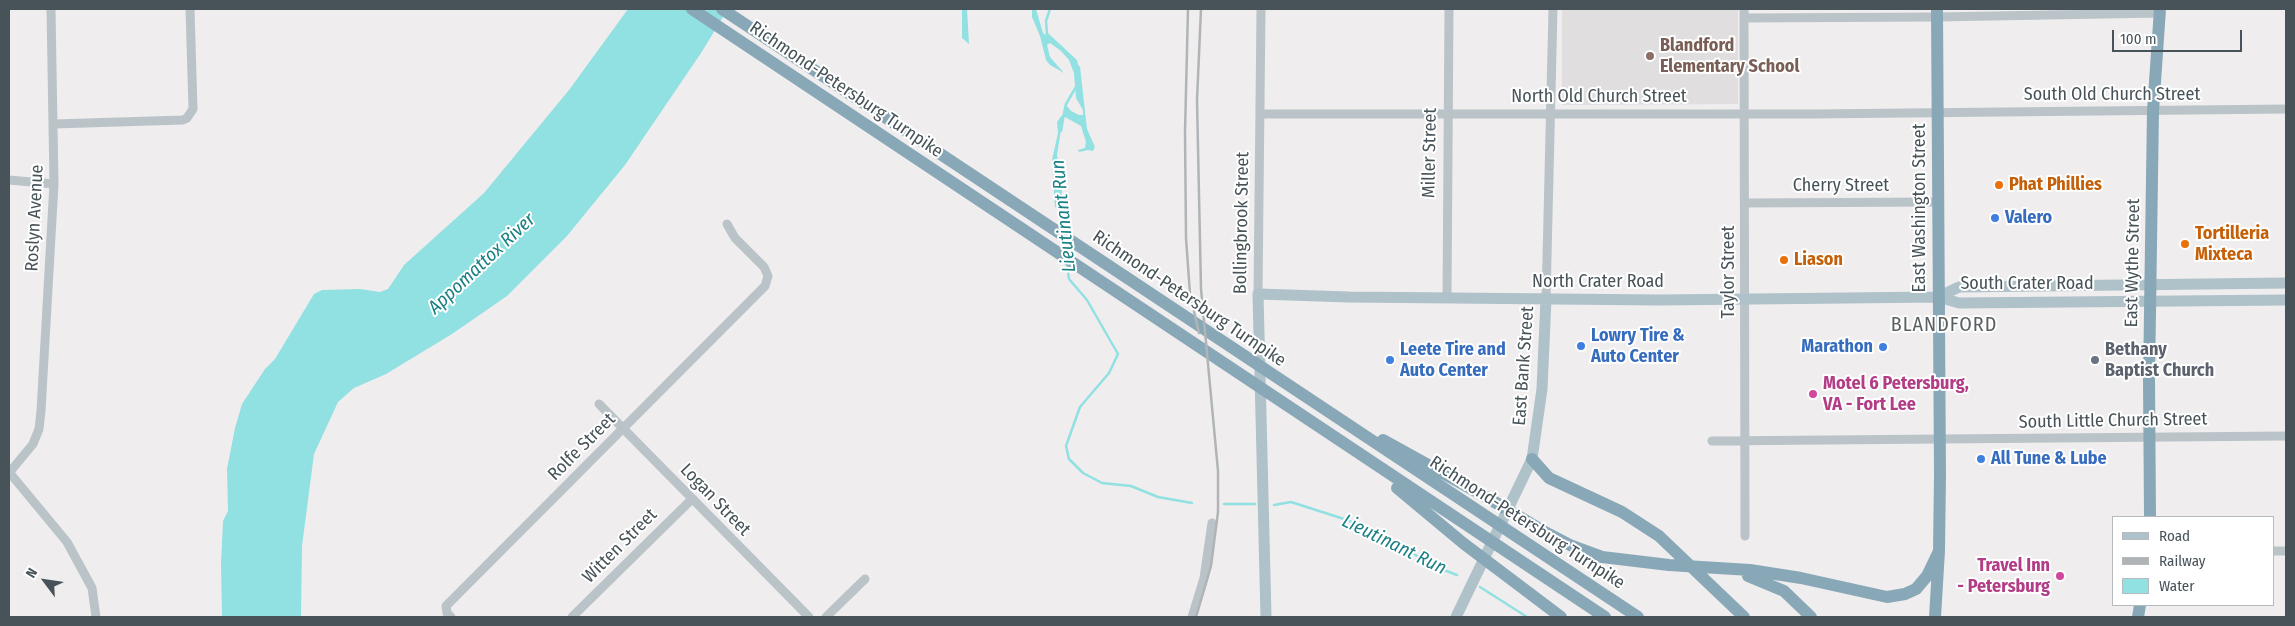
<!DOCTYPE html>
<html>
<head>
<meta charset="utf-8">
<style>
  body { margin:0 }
  #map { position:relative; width:2295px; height:626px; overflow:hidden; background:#f0edee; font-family:"Fira Sans Condensed",sans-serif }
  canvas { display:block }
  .frame { position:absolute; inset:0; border:10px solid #475358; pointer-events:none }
  .legend { position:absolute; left:2112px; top:516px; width:162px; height:90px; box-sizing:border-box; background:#fff; border:1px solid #b5babc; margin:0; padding:6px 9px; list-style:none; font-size:15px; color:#475358 }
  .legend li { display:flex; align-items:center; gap:10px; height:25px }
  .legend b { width:25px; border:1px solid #b5babc }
  .north { position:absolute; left:20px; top:556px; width:50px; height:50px; -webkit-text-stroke:4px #fff; paint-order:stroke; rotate:301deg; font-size:14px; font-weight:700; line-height:20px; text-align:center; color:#475358 }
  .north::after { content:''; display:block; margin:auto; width:18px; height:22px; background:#475358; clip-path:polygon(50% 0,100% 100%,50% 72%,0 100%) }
  .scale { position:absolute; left:2112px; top:30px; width:130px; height:22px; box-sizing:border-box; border:2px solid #475358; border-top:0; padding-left:6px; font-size:15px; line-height:18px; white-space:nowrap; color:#475358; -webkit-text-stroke:4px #fff; paint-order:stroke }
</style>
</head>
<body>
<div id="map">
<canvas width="2295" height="626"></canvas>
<div class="frame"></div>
<ul class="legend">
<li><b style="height:6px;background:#afc1c9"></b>Road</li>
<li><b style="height:6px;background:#b0b4b7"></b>Railway</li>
<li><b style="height:14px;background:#91e0e2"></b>Water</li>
</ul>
<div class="north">N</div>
<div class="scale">100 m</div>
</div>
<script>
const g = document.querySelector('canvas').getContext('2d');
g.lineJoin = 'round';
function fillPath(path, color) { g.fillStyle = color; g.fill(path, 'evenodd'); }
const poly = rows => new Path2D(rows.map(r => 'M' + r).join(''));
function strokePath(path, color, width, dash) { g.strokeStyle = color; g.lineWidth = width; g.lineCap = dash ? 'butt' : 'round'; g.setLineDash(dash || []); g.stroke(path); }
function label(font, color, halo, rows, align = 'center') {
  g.font = font + ' "Fira Sans Condensed",sans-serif'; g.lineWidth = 4; g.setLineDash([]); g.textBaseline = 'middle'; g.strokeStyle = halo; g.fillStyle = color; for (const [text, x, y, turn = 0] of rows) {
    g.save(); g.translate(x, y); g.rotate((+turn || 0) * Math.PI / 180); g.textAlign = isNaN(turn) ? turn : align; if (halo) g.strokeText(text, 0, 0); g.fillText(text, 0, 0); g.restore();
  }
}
fillPath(poly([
  [1562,9,1738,9,1738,104,1562,105]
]), '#e0dedf');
fillPath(poly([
  [628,9,728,9,701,53,625,165,567,236,507,296,452,334,386,374,354,388,338,402,314,454,302,546,301,617,222,617,221,565,223,521,228,511,227,469,235,428,242,404,265,369,275,359,314,294,322,290,360,289,380,292,388,289,404,265,484,193,569,90],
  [962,9,967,9,969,44,962,38],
  [1032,9,1036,9,1043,33,1062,46,1080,67,1087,129,1095,147,1093,151,1088,150,1079,152,1078,150,1085,148,1086,142,1081,126,1065,117,1062,123,1057,155,1062,190,1060,210,1055,207,1052,160,1058,133,1057,122,1065,111,1066,105,1071,111,1079,115,1083,115,1083,110,1076,98,1074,73,1069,60,1061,51,1050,43,1047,45,1050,57,1064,73,1050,65,1046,60,1040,36,1032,17]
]), '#91e0e2');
strokePath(poly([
  [1050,9,1046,21,1047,34,1076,61,1077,67],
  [1064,113,1066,104,1076,87],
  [1061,131,1063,119],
  [1059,208,1062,230],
  [1067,265,1069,279,1087,300,1118,354,1109,373,1080,407,1066,446,1069,459,1083,473,1102,483,1131,486,1158,497,1192,503],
  [1224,504,1255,504],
  [1274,505,1291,502,1344,519,1373,530,1436,567,1457,575],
  [1480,587,1527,617]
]), '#91e0e2', 2.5);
strokePath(poly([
  [1744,9,1745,536],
  [1744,18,1937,17,2160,13],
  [1261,114,1813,114,2286,109],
  [54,124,183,120,187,118,193,109,190,9],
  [9,180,54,184],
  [1745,203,1938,202],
  [1258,294,1261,9],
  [1447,298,1449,9],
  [1546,299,1553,9],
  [599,404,809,617],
  [1712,441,2286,436],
  [9,472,67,542,92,588,96,617],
  [9,473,33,444,39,429,41,411,54,184,51,9],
  [2274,551,2286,551],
  [451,617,447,613,446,606,765,286,768,276,764,267,735,238,727,224],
  [572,617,692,499],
  [826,617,865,579],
  [1192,617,1204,578,1212,523]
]), '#bac4c8', 9);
strokePath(poly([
  [1938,297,1959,287,2286,283],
  [1266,617,1258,294,1349,297,1660,300,1938,297,1959,303,2286,300],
  [1456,617,1532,459,1542,389,1546,299]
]), '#afc1c9', 11);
strokePath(poly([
  [692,9,1605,617],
  [722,9,1638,617],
  [1383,440,1488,498,1543,531,1572,546,1602,557,1669,565,1750,570,1801,578,1887,597,1905,594,1916,589,1927,576,1939,551],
  [1532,459,1549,478,1622,512,1659,536,1744,617],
  [1397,488,1463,543,1561,617],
  [2150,517,2149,379,2153,111,2160,9],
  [1748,576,1784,591,1811,617],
  [1935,617,1939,551,1940,475,1937,9],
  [2138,617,2140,605]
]), '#89a8b7', 12);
strokePath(poly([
  [1188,9,1185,132,1186,238,1190,294,1199,333],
  [1196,617,1211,566,1218,512,1218,471,1201,289,1197,100,1201,9]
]), '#b0b4b7', 2.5);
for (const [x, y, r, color] of [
  [1650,56,5,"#8d6e63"],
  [1999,185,5,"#e8710a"],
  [1995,218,5,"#3f7fe0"],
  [2185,244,5,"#e8710a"],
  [1784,260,5,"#e8710a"],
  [1581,346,5,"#3f7fe0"],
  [1883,347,5,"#3f7fe0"],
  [1390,360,5,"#3f7fe0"],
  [2095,360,5,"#6b7280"],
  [1813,394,5,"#d1479c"],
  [1981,459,5,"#3f7fe0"],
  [2060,576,5,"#d1479c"]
]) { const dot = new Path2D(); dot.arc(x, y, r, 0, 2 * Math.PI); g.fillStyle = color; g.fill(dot); strokePath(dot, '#fff', 2); }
label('bold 18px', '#785e54', '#fff', [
  ["Blandford",1660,46],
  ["Elementary School",1660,67]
], 'left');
label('18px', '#475358', '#fff', [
  ["Richmond-Petersburg Turnpike",846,90,34],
  ["South Old Church Street",2112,95],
  ["North Old Church Street",1599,97],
  ["Miller Street",1430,153,-89],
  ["Cherry Street",1841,186],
  ["East Washington Street",1920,208,-90],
  ["Roslyn Avenue",35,218,-87],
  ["Bollingbrook Street",1242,223,-89],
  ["East Wythe Street",2133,263,-89],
  ["Taylor Street",1729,272,-90],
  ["North Crater Road",1598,282],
  ["South Crater Road",2027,284],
  ["Richmond-Petersburg Turnpike",1189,299,34],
  ["East Bank Street",1524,366,-86],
  ["South Little Church Street",2113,421,-1],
  ["Rolfe Street",582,447,-45],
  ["Logan Street",715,500,46],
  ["Richmond-Petersburg Turnpike",1527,523,33],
  ["Witten Street",620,546,-45]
]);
label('bold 18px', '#c56008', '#fff', [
  ["Phat Phillies",2009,185],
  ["Tortilleria",2195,234],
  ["Mixteca",2195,255],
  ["Liason",1794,260]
], 'left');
label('bold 18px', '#366cbe', '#fff', [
  ["Valero",2005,218],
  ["Lowry Tire &",1591,336],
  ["Auto Center",1591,357],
  ["Marathon",1873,347,"right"],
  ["Leete Tire and",1400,350],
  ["Auto Center",1400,371],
  ["All Tune & Lube",1991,459]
], 'left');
label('bold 18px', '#5b616d', '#fff', [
  ["Bethany",2105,350],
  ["Baptist Church",2105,371]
], 'left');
label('bold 18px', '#b23c85', '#fff', [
  ["Motel 6 Petersburg,",1823,384],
  ["VA - Fort Lee",1823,405],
  ["Travel Inn",2050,566,"right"],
  ["- Petersburg",2050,587,"right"]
], 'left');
label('italic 19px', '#198084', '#fff', [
  ["Lieutinant Run",1064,216,-96],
  ["Appomattox River",482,264,-43],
  ["Lieutinant Run",1394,545,26]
]);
g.letterSpacing = '1px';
label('20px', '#5a5f61', '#fff', [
  ["BLANDFORD",1944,325]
]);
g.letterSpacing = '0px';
</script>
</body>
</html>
